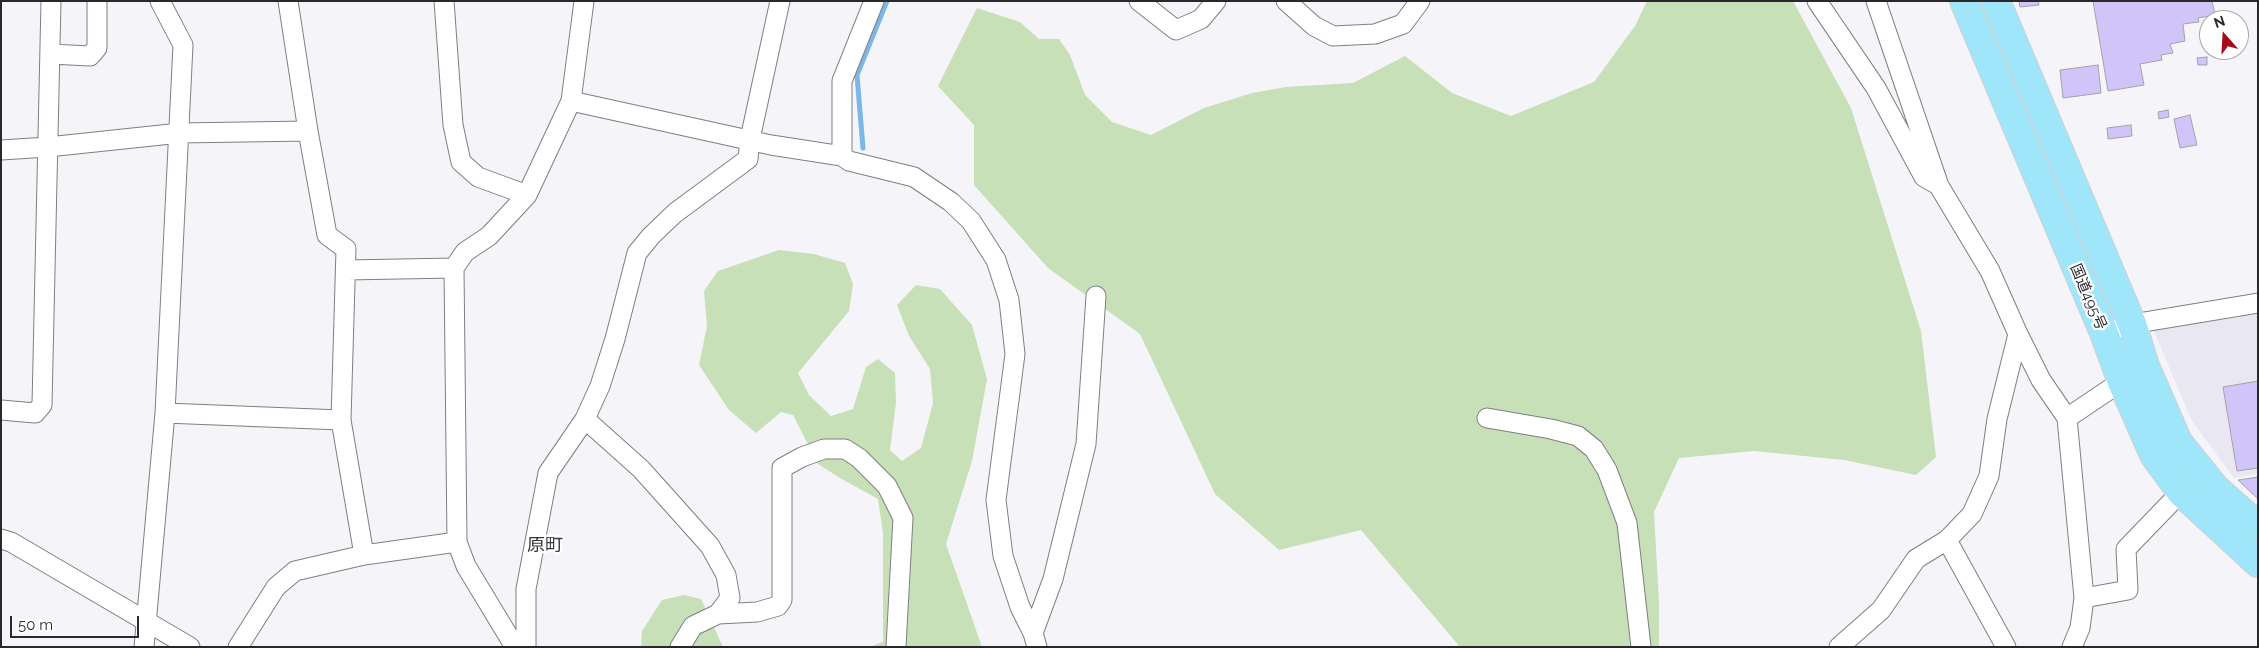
<!DOCTYPE html>
<html>
<head>
<meta charset="utf-8">
<style>
  body { margin:0 }
  #map { position:relative; width:2259px; height:648px; overflow:hidden; background:#f5f5f9; font-family:Raleway,sans-serif }
  canvas { display:block }
  .frame { position:absolute; inset:0; border:2px solid #29292b; pointer-events:none }
  .north { position:absolute; left:2199px; top:10px; width:50px; height:50px; box-sizing:border-box; background:#fff; border:1px solid #a9a9aa; border-radius:50%; rotate:341deg; font-size:14px; font-weight:700; line-height:20px; text-align:center; color:#29292b }
  .north::after { content:''; display:block; margin:auto; width:18px; height:22px; background:#a40a1e; clip-path:polygon(50% 0,100% 100%,50% 72%,0 100%) }
  .scale { position:absolute; left:10px; top:616px; width:129px; height:22px; box-sizing:border-box; border:2px solid #29292b; border-top:0; padding-left:6px; font-size:15px; line-height:18px; white-space:nowrap; color:#29292b; -webkit-text-stroke:4px #fff; paint-order:stroke }
</style>
</head>
<body>
<div id="map">
<canvas width="2259" height="648"></canvas>
<div class="frame"></div>
<div class="north">N</div>
<div class="scale">50 m</div>
</div>
<script>
const g = document.querySelector('canvas').getContext('2d');
g.lineJoin = 'round';
function fillPath(path, color) { g.fillStyle = color; g.fill(path, 'evenodd'); }
const poly = rows => new Path2D(rows.map(r => 'M' + r).join(''));
function strokePath(path, color, width, dash) { g.strokeStyle = color; g.lineWidth = width; g.lineCap = dash ? 'butt' : 'round'; g.setLineDash(dash || []); g.stroke(path); }
function label(font, color, halo, rows, align = 'center') {
  g.font = font + ' Raleway,"Noto Sans JP",sans-serif'; g.lineWidth = 4.5; g.setLineDash([]); g.textBaseline = 'middle'; g.strokeStyle = halo; g.fillStyle = color; for (const [text, x, y, turn = 0] of rows) {
    g.save(); g.translate(x, y); g.rotate((+turn || 0) * Math.PI / 180); g.textAlign = isNaN(turn) ? turn : align; if (halo) g.strokeText(text, 0, 0); g.fillText(text, 0, 0); g.restore();
  }
}
fillPath(poly([
  [2258,312,2258,474,2234,478,2192,421,2153,329]
]), '#e9e7f2');
fillPath(poly([
  [1647,1,1793,1,1851,108,1921,331,1936,457,1916,475,1844,460,1754,451,1679,458,1654,512,1659,603,1659,647,1460,647,1361,530,1279,550,1215,494,1140,334,1048,268,974,185,974,125,938,86,977,8,1020,22,1039,39,1059,39,1070,55,1085,95,1112,122,1151,135,1204,108,1252,93,1286,87,1353,83,1405,56,1452,93,1511,116,1594,82,1635,26],
  [779,250,814,254,845,263,853,284,849,311,798,373,809,395,831,416,853,409,866,367,878,359,895,373,896,403,890,450,902,461,921,448,933,403,930,369,909,336,897,305,916,285,940,289,972,325,987,379,972,461,946,544,982,647,870,647,883,642,883,533,878,499,840,478,818,464,793,415,781,412,756,433,729,410,699,365,707,326,704,291,718,271],
  [684,595,701,599,723,647,641,647,642,631,662,600]
]), '#c7e0b7');
strokePath(poly([
  [863,148,857,75,887,1]
]), '#7cb7e7', 5);
const building = poly([
  [2019,1,2038,1,2039,5,2020,7,2019,1],
  [2093,1,2212,1,2215,15,2198,18,2199,22,2183,24,2185,41,2170,44,2173,53,2161,55,2162,60,2140,64,2144,85,2108,91,2093,1],
  [2207,57,2207,65,2198,65,2197,58,2207,57],
  [2098,65,2101,93,2063,98,2060,70,2098,65],
  [2168,110,2169,117,2159,119,2158,112,2168,110],
  [2190,115,2197,145,2180,148,2174,119,2190,115],
  [2131,125,2132,136,2108,139,2107,128,2131,125],
  [2258,381,2258,468,2237,471,2223,387,2258,381],
  [2258,477,2258,499,2238,480,2258,477]
]);
fillPath(building, '#d0c4f9');
strokePath(building, '#a4a3a7', 1);
const minor = poly([
  [288,1,308,131,327,235,346,249,341,420,364,555],
  [444,1,453,125,461,162,478,177,527,195],
  [1139,1,1176,30,1201,19,1216,1],
  [1286,1,1314,26,1333,36,1375,34,1403,24,1420,1],
  [1817,1,1876,88,1924,177,1938,185],
  [50,54,90,56,97,48,97,1],
  [571,101,771,145,842,156,849,161,914,177,951,202,971,221,996,260,1009,300,1015,354,996,500,1003,556,1020,607,1033,633,1037,647],
  [1,150,48,147,180,133,308,131],
  [842,156,842,81,874,1],
  [346,270,454,268],
  [2104,333,2132,324,2258,303],
  [2018,334,2041,380,2067,418],
  [1,410,35,413,42,405,51,1],
  [165,413,341,420],
  [1487,418,1551,429,1578,436,1594,449,1607,470,1627,523,1641,647],
  [585,419,641,469,710,546,726,575,730,598,718,614],
  [1,539,11,542,190,647],
  [1947,540,2006,647],
  [2084,598,2128,590,2126,549,2181,492],
  [1033,633,1053,579,1086,444,1096,296],
  [144,647,165,413,183,45,160,1],
  [238,647,276,587,295,571,364,555,457,542],
  [515,647,466,566,457,542,454,268,465,252,489,236,527,195,571,101,584,1],
  [526,647,526,589,548,473,585,419,600,386,615,339,637,253,651,236,675,213,748,159,750,139,780,1],
  [680,647,693,626,718,614,757,612,778,606,782,600,782,468,802,457,824,449,845,449,859,458,887,486,903,518,896,647],
  [1839,647,1881,610,1916,559,1947,540,1972,514,1989,476,1997,419,2018,334,1990,271,1939,186,1876,1],
  [2072,647,2080,628,2084,598,2067,418,2131,375]
]);
const trunk = poly([
  [1964,1,2104,333,2122,382,2154,455,2181,492,2258,563],
  [1996,1,2132,324,2145,366,2178,442,2215,488,2258,526]
]);
strokePath(minor, '#7f7f82', 21);
strokePath(trunk, '#d0d0d0', 30);
strokePath(minor, '#fff', 19);
strokePath(trunk, '#a0e6fa', 28);
label('15px', '#29292b', '#fff', [
  ["国道495号",2088,297,67]
]);
label('18px', '#38383b', '#fff', [
  ["原町",545,546]
]);
</script>
</body>
</html>
